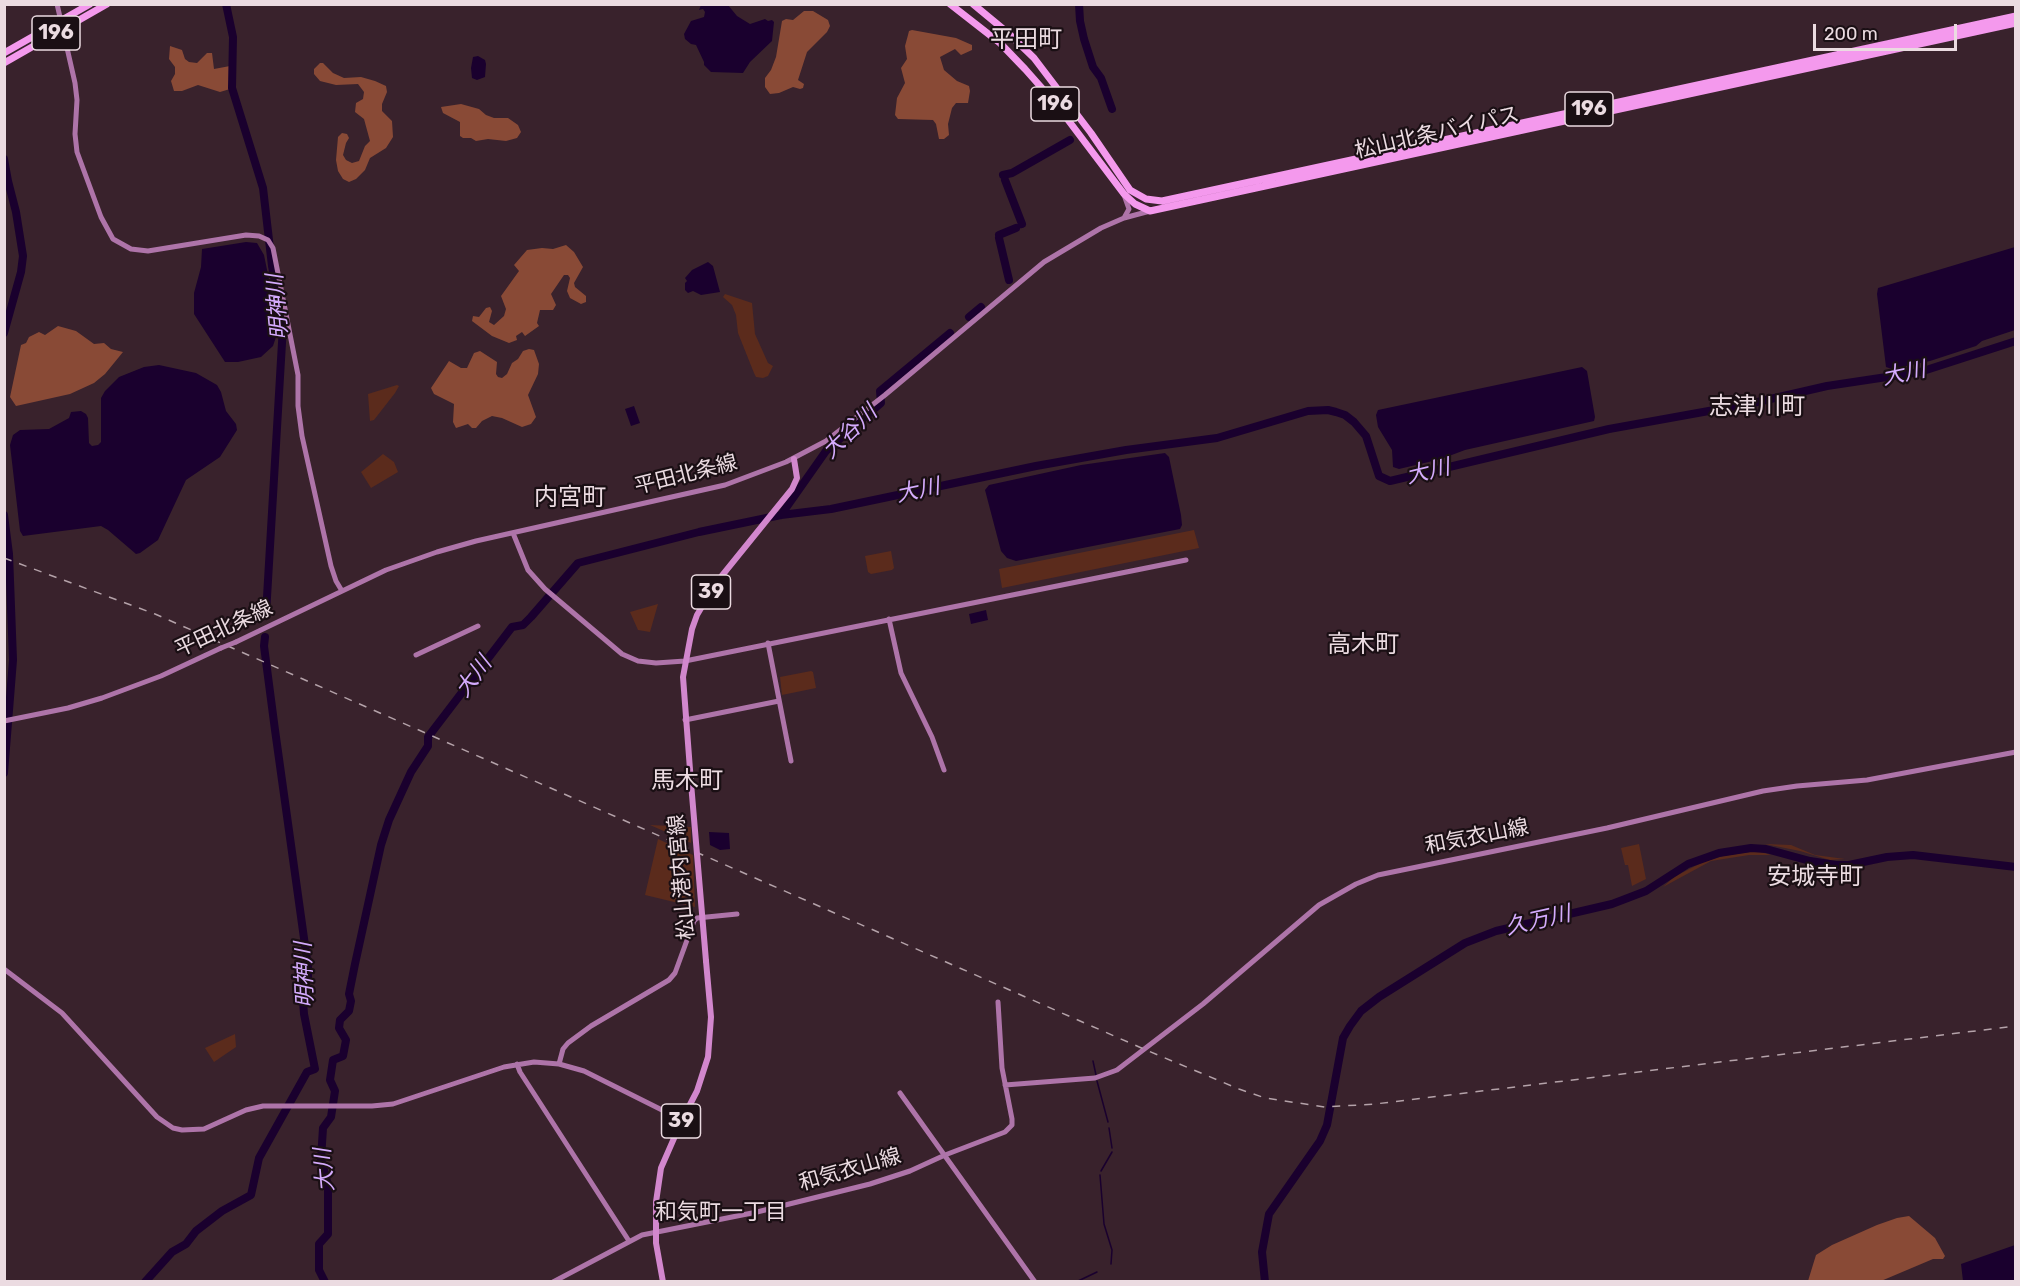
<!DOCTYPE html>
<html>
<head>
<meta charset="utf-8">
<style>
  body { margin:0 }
  #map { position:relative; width:2020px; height:1286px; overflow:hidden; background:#39222c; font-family:Rubik,sans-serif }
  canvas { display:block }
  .frame { position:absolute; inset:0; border:6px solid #ebdbe1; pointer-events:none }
  .scale { position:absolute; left:1813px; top:24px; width:144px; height:27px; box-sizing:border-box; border:3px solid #ebdbe1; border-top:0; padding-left:8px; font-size:18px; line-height:21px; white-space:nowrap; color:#ebdbe1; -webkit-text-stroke:4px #1a0f14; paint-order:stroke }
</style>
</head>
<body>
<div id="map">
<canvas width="2020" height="1286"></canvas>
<div class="frame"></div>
<div class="scale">200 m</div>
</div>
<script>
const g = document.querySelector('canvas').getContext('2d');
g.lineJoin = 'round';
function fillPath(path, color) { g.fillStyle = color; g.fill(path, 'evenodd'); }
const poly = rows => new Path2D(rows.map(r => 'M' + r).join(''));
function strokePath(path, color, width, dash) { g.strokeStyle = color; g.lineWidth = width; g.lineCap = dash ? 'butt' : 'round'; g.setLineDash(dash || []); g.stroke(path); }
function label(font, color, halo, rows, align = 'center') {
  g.font = font + ' Rubik,"Noto Sans JP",sans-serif'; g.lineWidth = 4.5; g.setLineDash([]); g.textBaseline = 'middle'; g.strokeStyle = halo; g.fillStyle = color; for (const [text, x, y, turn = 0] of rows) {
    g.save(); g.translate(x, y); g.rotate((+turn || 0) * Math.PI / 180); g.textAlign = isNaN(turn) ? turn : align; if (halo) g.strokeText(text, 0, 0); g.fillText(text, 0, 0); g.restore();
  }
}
fillPath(poly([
  [725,294,752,303,755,334,768,363,773,366,768,376,763,378,756,377,754,373,738,333,736,315,732,305,723,297],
  [397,385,399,386,395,393,374,420,370,421,368,394],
  [383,454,394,462,398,472,371,488,361,472],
  [1194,530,1199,548,1002,588,999,569],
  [891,551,894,568,892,570,871,574,868,572,865,556],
  [658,604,650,632,638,630,630,612],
  [811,671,813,672,816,688,782,695,780,677],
  [650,825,691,827,691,843],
  [658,839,693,855,695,907,645,895],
  [1639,844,1646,879,1632,886,1628,865,1625,865,1621,848],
  [1765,844,1791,845,1815,855,1845,859,1830,860,1800,851],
  [1757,851,1771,855,1749,855,1711,861,1663,887,1674,877,1703,862,1723,856],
  [235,1034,236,1047,214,1062,205,1048]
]), '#5b2b1c');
fillPath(poly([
  [804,11,813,11,828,20,830,26,827,32,807,52,798,80,804,84,803,88,800,89,793,87,779,93,770,94,765,87,765,78,771,70,776,57,782,21,786,19,793,20],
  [912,30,956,38,972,45,972,50,961,55,955,49,940,57,944,70,957,81,969,86,970,91,968,103,956,103,952,108,948,124,949,135,944,139,939,139,936,124,933,120,898,119,895,115,897,98,905,83,901,68,907,59,905,46,908,35,909,31],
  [170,46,182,50,185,59,189,62,197,63,207,53,212,53,214,69,230,66,230,89,220,92,198,85,182,91,174,91,171,81,175,74,175,67,169,59],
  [320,63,323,63,333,73,344,78,361,77,375,81,386,86,387,92,382,104,382,111,392,121,393,137,386,148,370,158,365,170,356,179,349,182,343,179,338,171,336,160,338,137,342,133,347,134,349,138,346,143,343,155,346,160,352,163,359,161,365,146,370,141,364,119,355,112,356,103,363,99,364,92,358,84,336,85,320,81,314,74,314,69],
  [461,104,479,109,486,115,494,118,508,118,518,125,521,132,517,138,506,141,488,139,476,141,471,138,463,138,460,136,460,122,443,113,441,107],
  [566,245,574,252,583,267,574,283,575,287,586,296,586,302,581,304,570,298,567,291,570,278,568,275,564,275,551,294,556,305,553,310,540,310,537,323,539,326,525,336,522,332,516,336,517,340,509,343,492,336,472,321,473,316,479,317,486,308,490,307,492,311,489,322,494,325,504,316,506,309,501,296,519,271,514,265,527,250,542,248,553,249],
  [58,326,76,331,94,344,104,343,111,349,123,352,105,374,94,383,70,394,16,406,10,397,21,345,26,343,29,337,39,332,45,335],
  [529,349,534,350,539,364,538,374,528,395,536,417,531,424,522,427,502,418,492,416,482,421,476,428,472,428,468,424,456,428,453,422,454,404,434,394,431,388,449,361,461,368,467,368,474,353,480,351,497,362,496,374,498,377,502,378,507,374,512,363,518,359,523,351],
  [1909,1216,1935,1238,1945,1256,1943,1259,1933,1259,1881,1281,1808,1281,1816,1255,1832,1245,1877,1225,1897,1218]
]), '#894a36');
fillPath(poly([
  [701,5,728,5,737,16,750,24,765,19,768,21,772,20,774,22,772,41,750,62,743,73,711,72,704,65,704,62,696,45,691,44,685,39,684,34,691,21,704,17,705,12,703,9,699,10],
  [478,56,485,60,486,64,485,77,477,80,472,78,471,68,473,57],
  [246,242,257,243,264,255,275,309,276,337,273,346,261,357,238,362,225,362,194,314,194,293,201,267,202,249],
  [2015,247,2015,330,1982,341,1976,346,1930,361,1892,369,1886,367,1877,294,1878,288],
  [708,262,713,266,720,292,701,295,693,291,688,293,685,290,685,283,687,281,685,278,692,270],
  [159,365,196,373,217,385,221,392,226,411,236,424,237,430,220,457,186,480,158,540,140,553,136,554,108,530,101,526,23,536,20,531,10,445,13,435,20,430,49,429,69,418,71,412,81,411,86,414,88,418,89,443,92,446,98,445,101,442,101,398,105,391,119,377,144,367],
  [1582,367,1587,371,1595,417,1594,421,1465,450,1441,459,1399,469,1393,467,1392,450,1378,427,1376,415,1378,410],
  [634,406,640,423,631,426,625,409],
  [1165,453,1169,457,1181,515,1182,525,1180,529,1016,561,1007,558,1001,551,985,490,989,485,1081,465],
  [986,610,988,620,971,624,969,614],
  [709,832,729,833,730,849,720,850,710,845],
  [2015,1245,2015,1281,1963,1281,1961,1264]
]), '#1a002e');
strokePath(poly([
  [1093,1061,1096,1075],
  [1097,1081,1108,1122],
  [1109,1128,1112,1148],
  [1101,1171,1112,1152],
  [1100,1175,1104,1224,1112,1250,1111,1264],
  [1076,1282,1097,1272]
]), '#1a002e', 1.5);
strokePath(poly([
  [226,4,233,37,232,88,263,188,272,266,283,326,266,614],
  [1079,4,1080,21,1084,39,1093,67,1101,78,1112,109],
  [4,159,8,181,16,212,23,256,21,272,4,333],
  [1003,175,1012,173,1070,140],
  [1005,180,1022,224],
  [999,235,1016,228],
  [999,238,1009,280],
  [969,317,981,307],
  [4,515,9,554,13,660,4,773],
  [781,515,826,451,881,403,880,391,950,333],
  [145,1282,172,1252,186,1244,196,1231,222,1211,251,1195,259,1158,307,1072,315,1069,304,1014,302,987,308,977,308,967,275,730,264,646,265,637],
  [325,1282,319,1270,319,1244,328,1234,328,1185,321,1159,323,1128,331,1117,335,1091,330,1080,333,1060,343,1056,346,1040,339,1028,340,1020,349,1011,351,1001,349,994,355,964,381,845,389,820,411,772,428,746,428,737,512,627,523,625,531,617,578,563,699,532,781,515,831,509,1036,466,1126,450,1217,438,1308,411,1328,410,1336,412,1345,415,1354,422,1366,436,1379,476,1390,481,1609,429,1753,403,1827,386,1920,372,2016,341],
  [1265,1282,1262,1252,1269,1214,1320,1141,1327,1125,1343,1038,1350,1026,1361,1011,1379,997,1465,943,1496,931,1612,904,1646,891,1688,864,1719,853,1751,848,1766,849,1810,861,1836,865,1849,865,1887,857,1913,855,2016,867]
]), '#1a002e', 8);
strokePath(poly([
  [57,4,75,83,77,100,75,134,77,152,101,217,113,239,131,249,148,251,246,235,259,236,268,240,273,248,298,375,298,406,302,436,331,566,336,581,342,591],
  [1124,218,1129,209,1124,195],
  [513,533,528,570,545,589,622,654,638,661,656,663,685,661,1186,560],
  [889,619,901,673,932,737,944,770],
  [236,642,386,570,437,552,476,541,725,485,786,462,826,441,885,395,1044,262,1101,228,1124,218,1150,211],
  [768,643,791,761],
  [416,655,478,626],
  [685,720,779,701],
  [4,721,68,708,102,698,161,676,221,648],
  [4,969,62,1013,157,1117,173,1128,182,1130,204,1129,246,1110,263,1106,372,1106,393,1104,504,1067,534,1062,559,1064,584,1071,682,1120],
  [517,1064,520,1072,629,1241],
  [559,1064,563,1049,568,1043,591,1026,669,980,675,973,694,921,697,918,737,914],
  [1005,1085,1095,1078,1117,1070,1203,1004,1319,905,1356,884,1378,875,1607,828,1763,791,1797,786,1867,780,2016,752],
  [900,1093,1035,1282],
  [553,1282,642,1235,757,1212,870,1184,910,1171,945,1155,1005,1132,1012,1125,1012,1119,1002,1068,998,1002]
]), '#ae74a9', 5);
strokePath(poly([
  [691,783,683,677,692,629,697,615,716,583,792,489,797,478,794,459],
  [663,1282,656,1243,656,1202,661,1168,682,1120,697,1091,708,1057,711,1017,706,961]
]), '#d287cd', 6);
strokePath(poly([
  [950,4,1000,43,1025,69,1056,104,1124,194,1135,204,1150,211,2016,23],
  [973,4,1008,33,1034,58,1091,133,1130,190,1146,199,1162,201,2016,16],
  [4,53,90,4],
  [4,63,107,4]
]), '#f499ed', 7);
strokePath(poly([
  [4,558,155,614,1146,1050,1239,1089,1265,1098,1325,1107,1375,1104,2016,1026]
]), '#b4a2a9', 1.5, [8, 8]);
strokePath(poly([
  [221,648,236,642]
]), '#ae74a9', 5);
strokePath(poly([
  [691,783,706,961]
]), '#d287cd', 6);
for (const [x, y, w] of [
  [56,33,48],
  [1055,104,48],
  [1589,109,48],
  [711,592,39],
  [681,1121,39]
]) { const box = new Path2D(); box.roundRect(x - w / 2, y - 17, w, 34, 4.5); g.fillStyle = '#1a0f14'; g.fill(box); strokePath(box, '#ebdbe1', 1.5); }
label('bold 20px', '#ebdbe1', null, [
  ["196",56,33],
  ["196",1055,104],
  ["196",1589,109],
  ["39",711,592],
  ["39",681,1121]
]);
label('21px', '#ebdbe1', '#1a0f14', [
  ["松山北条バイパス",1437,133,-13],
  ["平田北条線",686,475,-14],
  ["平田北条線",224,629,-25],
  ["和気衣山線",1477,837,-11],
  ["松山港内宮線",682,877,-95],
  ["和気衣山線",850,1170,-16]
]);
label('italic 22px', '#d4abfd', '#1a0f14', [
  ["明神川",278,307,-95],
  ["大川",1904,374,-12],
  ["大谷川",850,432,-44],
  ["大川",1428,472,-13],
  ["大川",918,491,-12],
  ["大川",474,677,-53],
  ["久万川",1538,921,-13],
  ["明神川",305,975,-92],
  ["大川",325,1170,-95]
]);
label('22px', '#ebdbe1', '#1a0f14', [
  ["和気町一丁目",721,1213]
]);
label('24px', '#ebdbe1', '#1a0f14', [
  ["平田町",1026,40],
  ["志津川町",1757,407],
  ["内宮町",570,498],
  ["高木町",1363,645],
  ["馬木町",687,781],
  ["安城寺町",1815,877]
]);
</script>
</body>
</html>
